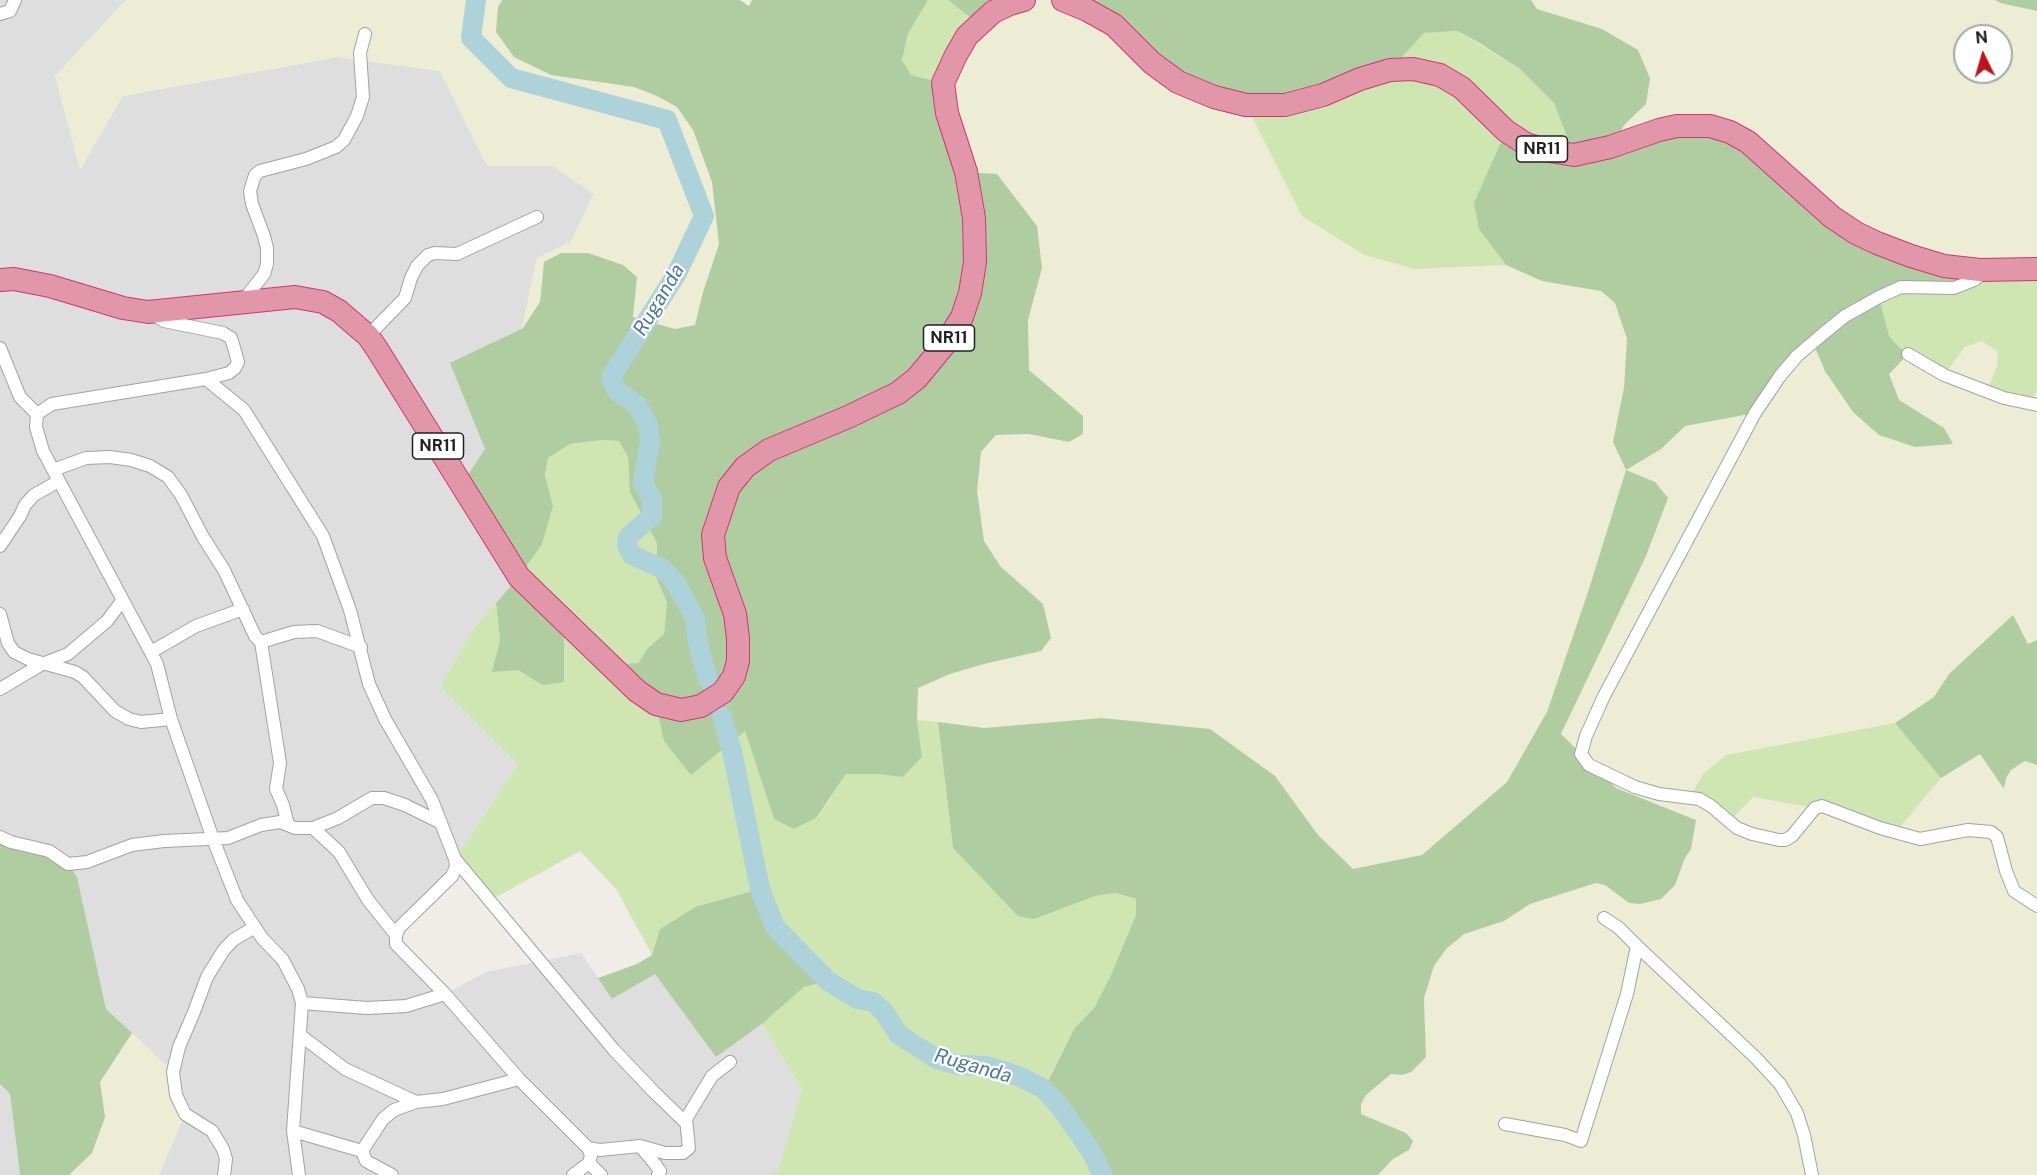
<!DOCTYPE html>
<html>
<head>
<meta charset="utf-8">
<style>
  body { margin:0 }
  #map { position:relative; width:2037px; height:1175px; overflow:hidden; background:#f0ede8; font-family:"Public Sans",sans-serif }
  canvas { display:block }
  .north { position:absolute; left:1953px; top:24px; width:60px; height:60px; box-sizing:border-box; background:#fff; border:2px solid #a6a6a6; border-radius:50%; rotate:355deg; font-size:16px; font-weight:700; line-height:24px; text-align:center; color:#212121 }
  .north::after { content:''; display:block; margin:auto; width:21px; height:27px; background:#c1111a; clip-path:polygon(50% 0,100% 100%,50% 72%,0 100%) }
</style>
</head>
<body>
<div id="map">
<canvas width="2037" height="1175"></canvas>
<div class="north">N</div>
</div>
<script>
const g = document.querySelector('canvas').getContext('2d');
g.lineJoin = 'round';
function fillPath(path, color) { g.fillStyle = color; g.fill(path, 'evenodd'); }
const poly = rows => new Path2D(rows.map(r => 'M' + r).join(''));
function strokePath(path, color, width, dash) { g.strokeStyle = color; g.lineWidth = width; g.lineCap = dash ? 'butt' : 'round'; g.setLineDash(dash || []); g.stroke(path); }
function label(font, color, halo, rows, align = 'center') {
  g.font = font + ' "Public Sans",sans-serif'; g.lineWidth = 4.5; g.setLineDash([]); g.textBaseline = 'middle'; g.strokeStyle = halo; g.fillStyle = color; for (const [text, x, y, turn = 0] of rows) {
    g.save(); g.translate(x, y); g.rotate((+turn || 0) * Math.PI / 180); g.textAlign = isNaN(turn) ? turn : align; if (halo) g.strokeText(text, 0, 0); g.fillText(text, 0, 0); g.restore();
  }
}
fillPath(poly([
  [0,0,126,0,55,76,123,96,338,57,440,71,487,166,553,166,594,194,571,242,537,258,522,328,451,363,485,449,519,577,474,628,440,686,518,764,455,859,456,867,396,935,445,994,486,972,581,953,613,999,655,973,716,1057,762,1024,802,1089,778,1172,766,1175,159,1175,185,1114,173,1072,106,1009,77,877,68,864,0,837],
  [0,1084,10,1094,20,1175,0,1175]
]), '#dfdede');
fillPath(poly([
  [126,0,502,0,498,7,551,75,634,87,657,96,677,107,693,130,712,182,720,244,703,292,695,325,675,329,633,317,637,277,544,262,540,302,522,328,537,258,571,242,594,194,553,166,487,166,440,71,338,57,123,96,80,170,55,76],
  [1024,0,1063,0,1610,147,1625,124,1646,104,1536,9,1531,0,2037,0,2037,1175,1378,1175,1393,1159,1409,1150,1406,1133,1361,1114,1361,1104,1366,1095,1391,1074,1402,1075,1426,1057,1424,998,1434,966,1446,949,1464,934,1504,921,1530,904,1596,883,1605,885,1629,903,1683,867,1685,858,1691,849,1696,820,1616,788,1561,734,1646,556,1668,499,1626,471,1588,593,1547,712,1507,782,1422,855,1353,869,1318,835,1275,776,1102,718,984,728,917,720,918,688,950,674,984,664,1041,651,1043,604,1001,567,984,541,977,491,981,452,996,435,1029,434,1069,442,1083,416,1029,370,1028,320,1042,268,966,172,947,113,956,55],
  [1965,36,2001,36,2001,72,1965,72],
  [132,1033,173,1072,185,1114,159,1175,69,1175,92,1153,105,1117,100,1082]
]), '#ededd6');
fillPath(poly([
  [928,0,948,0,978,24,943,83,910,75,902,60,908,34],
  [1458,31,1520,69,1554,103,1574,155,1479,229,1506,265,1415,269,1364,255,1302,216,1246,105,1390,70,1424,33],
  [2037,269,2037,391,2029,404,1987,391,1997,366,1998,352,1982,341,1965,347,1944,375,1899,347,1889,336,1879,297,1892,289,1965,285],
  [603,440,620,441,628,457,631,492,657,543,656,577,667,603,664,634,648,648,638,663,610,665,656,704,691,775,745,730,774,819,818,817,846,774,877,774,903,777,922,757,917,720,938,722,953,848,1095,896,1116,893,1136,899,1136,915,1110,977,1094,1008,1074,1029,1044,1088,1061,1108,1091,1151,1103,1175,766,1175,778,1171,802,1089,762,1024,804,987,828,981,775,927,760,890,695,907,660,929,652,955,616,889,580,851,491,900,455,859,518,764,440,686,474,628,496,603,500,641,518,670,542,685,519,577,553,506,545,475,548,458,570,444],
  [1895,723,1941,778,1895,833,1815,808,1753,797,1729,822,1690,797,1703,774,1726,755]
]), '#cfe6b3');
fillPath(poly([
  [502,0,740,0,749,6,752,0,928,0,908,34,902,60,911,75,943,83,966,172,997,174,1037,226,1042,268,1028,320,1029,370,1083,416,1083,434,1069,442,1029,434,996,435,981,452,977,491,984,541,1001,567,1043,604,1051,638,1041,651,984,664,950,674,918,688,917,720,922,757,903,777,877,774,846,774,817,817,794,829,774,819,745,731,691,775,664,741,656,704,609,665,638,663,648,648,664,634,667,603,656,577,657,543,630,492,628,457,619,441,603,440,570,444,548,458,545,475,553,506,542,544,519,577,564,620,564,682,542,685,518,670,492,672,500,641,496,603,519,577,461,485,485,449,450,363,523,328,540,302,544,262,561,253,588,253,623,265,637,277,633,317,675,329,695,325,703,292,719,244,712,182,693,130,677,107,657,96,634,87,551,75,514,57,496,32,498,7],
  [948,0,1024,0,978,24],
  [1063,0,1531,0,1537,9,1602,29,1638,50,1650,78,1646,104,1625,124,1611,146,1710,126,1832,217,1974,280,1920,286,1879,297,1889,336,1899,347,1908,354,1889,374,1899,400,1944,428,1953,444,1915,447,1879,435,1853,412,1825,371,1813,343,1755,413,1685,426,1661,449,1626,470,1655,482,1668,498,1646,556,1561,734,1616,788,1696,820,1691,849,1685,858,1675,885,1661,899,1640,904,1629,903,1605,885,1596,883,1530,904,1504,921,1464,934,1446,949,1434,966,1424,998,1426,1057,1411,1072,1402,1075,1391,1074,1366,1095,1361,1104,1361,1114,1406,1133,1413,1141,1409,1150,1393,1159,1378,1175,1103,1175,1091,1151,1061,1108,1044,1089,1074,1029,1094,1008,1110,977,1136,915,1136,899,1116,893,1095,896,1034,919,1018,916,953,848,938,722,984,728,1102,718,1210,729,1275,776,1318,835,1353,869,1422,855,1507,782,1547,712,1588,592,1626,470,1613,442,1624,388,1627,339,1615,303,1601,291,1542,281,1506,265,1479,229,1474,203,1506,131,1574,155,1554,103,1520,69,1481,44,1458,31,1424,33,1390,70,1323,95,1214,97],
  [1995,0,2037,0,2037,11,2000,3],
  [2013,615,2028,644,2037,640,2037,765,2025,761,2011,770,2006,778,2004,789,1980,754,1941,778,1895,723,1934,697,1949,674],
  [0,837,68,864,77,877,106,1009,132,1033,100,1082,105,1117,92,1153,69,1175,20,1175,10,1094,0,1084],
  [760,889,775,927,828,981,804,987,762,1024,716,1057,655,974,612,999,598,978,637,964,652,955,660,929,695,907]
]), '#b0cca1');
strokePath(poly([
  [476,0,471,38,511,78,667,120,704,216,676,275,611,377,617,391,637,405,648,425,650,441,643,483,652,499,652,516,628,537,627,546,632,555,663,569,675,582,695,618,698,643,708,680],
  [722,717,732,751,760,889,775,927,828,981,857,999,873,1002,884,1012,899,1035,937,1059,959,1065,987,1066,1021,1077,1044,1089,1061,1108,1091,1151,1103,1175]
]), '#add2da', 20);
const street = poly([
  [0,14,10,11,15,0],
  [1980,270,1979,276,1974,280,1954,288,1901,287,1879,297,1845,316,1824,333,1797,356,1780,376,1755,413,1604,696,1586,736,1581,754,1589,765,1635,787,1659,794,1699,799,1711,806,1737,828,1752,834,1779,840,1785,840,1792,836,1815,808,1822,806,1880,828,1920,839,1968,830,1991,832,1997,837,2006,871,2014,891,2037,906],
  [243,301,264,274,267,264,267,248,264,236,252,204,250,191,255,175,260,171,306,159,336,147,344,140,357,116,363,97,360,53,365,34],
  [152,314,164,321,223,333,231,338,235,351,238,362,235,368,229,373,206,379,52,404,37,414,36,427,43,451,157,664,171,719,213,839,237,900,262,938,283,960,298,989,302,1003,293,1131,299,1175],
  [368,336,405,298,411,278,417,266,428,255,435,253,457,254,537,217],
  [0,348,20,397,37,414],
  [1908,354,1944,375,2004,398,2037,405],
  [206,379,244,410,323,536,350,610,369,684,385,719,432,800,455,859,456,867,452,876,399,928,396,935,396,944,445,994,519,1079,588,1148,591,1155,589,1163,573,1175],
  [53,470,86,458,110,457,131,460,150,466,168,477,181,495,203,537,224,570,255,636,261,642,294,632,317,631,361,647],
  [0,546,20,516,25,505,34,495,59,481],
  [0,614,8,643,14,652,28,659,75,672,83,677,115,711,129,719,141,722,171,719],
  [261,642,280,763,276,789,283,805,288,825],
  [151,652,196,626,243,609],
  [0,689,42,664,68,654,107,621,122,601],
  [313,828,339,852,368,900,396,935],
  [0,837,11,842,49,851,68,864,87,862,132,845,164,841,228,838,261,825,280,822,295,828,313,828,338,818,372,798,384,798,405,805,441,823],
  [455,859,614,1050,654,1092,686,1123],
  [1604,918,1619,928,1637,946,1756,1058,1780,1084,1797,1113,1804,1135,1812,1175],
  [302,1003,367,1008,406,1006,445,994],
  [300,1035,345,1069,416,1102],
  [1505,1124,1565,1135,1581,1141,1627,994,1637,946],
  [293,1131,362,1151,383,1119,394,1110,416,1102,443,1099,519,1079],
  [641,1147,655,1164,660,1171,658,1175],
  [588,1148,600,1150,640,1146,665,1153,683,1153,689,1148,686,1119,712,1076,730,1062],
  [362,1151,366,1161,392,1175],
  [589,1163,601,1175],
  [224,1175,226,1159,223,1149,212,1131,185,1114,176,1095,173,1072,179,1047,194,1012,207,977,223,951,233,940,255,927]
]);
const highway = poly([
  [1063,0,1087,10,1114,25,1152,63,1178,82,1214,97,1246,105,1285,105,1323,95,1360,79,1390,70,1413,69,1440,75,1462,88,1506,131,1526,144,1550,151,1574,155,1610,147,1659,130,1677,126,1710,126,1730,132,1748,142,1832,217,1856,233,1877,243,1911,256,1944,266,1980,270,2037,269],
  [0,280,14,279,50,286,123,308,148,312,295,297,323,302,339,311,368,336,377,349,519,577,637,691,656,704,681,710,701,706,723,692,734,676,738,661,738,638,735,614,715,558,713,535,729,487,745,467,769,450,848,417,898,393,917,378,945,344,962,317,970,293,975,262,974,218,966,172,947,113,943,83,956,55,967,36,993,12,1010,4,1024,0]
]);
strokePath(street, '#a2a2a2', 14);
strokePath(highway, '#cd3772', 24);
strokePath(street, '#fff', 12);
strokePath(highway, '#e197a9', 22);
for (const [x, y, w] of [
  [1542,149,51],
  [949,338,51],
  [438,446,51]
]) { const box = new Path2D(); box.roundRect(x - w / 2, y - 13, w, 26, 4.5); g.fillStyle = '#fff'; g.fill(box); strokePath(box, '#212121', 1.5); }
label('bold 16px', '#212121', null, [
  ["NR11",1542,149],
  ["NR11",949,338],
  ["NR11",438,446]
]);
label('italic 20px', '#4d789b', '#fff', [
  ["Ruganda",659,300,-59],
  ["Ruganda",973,1066,16]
]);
</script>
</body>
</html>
